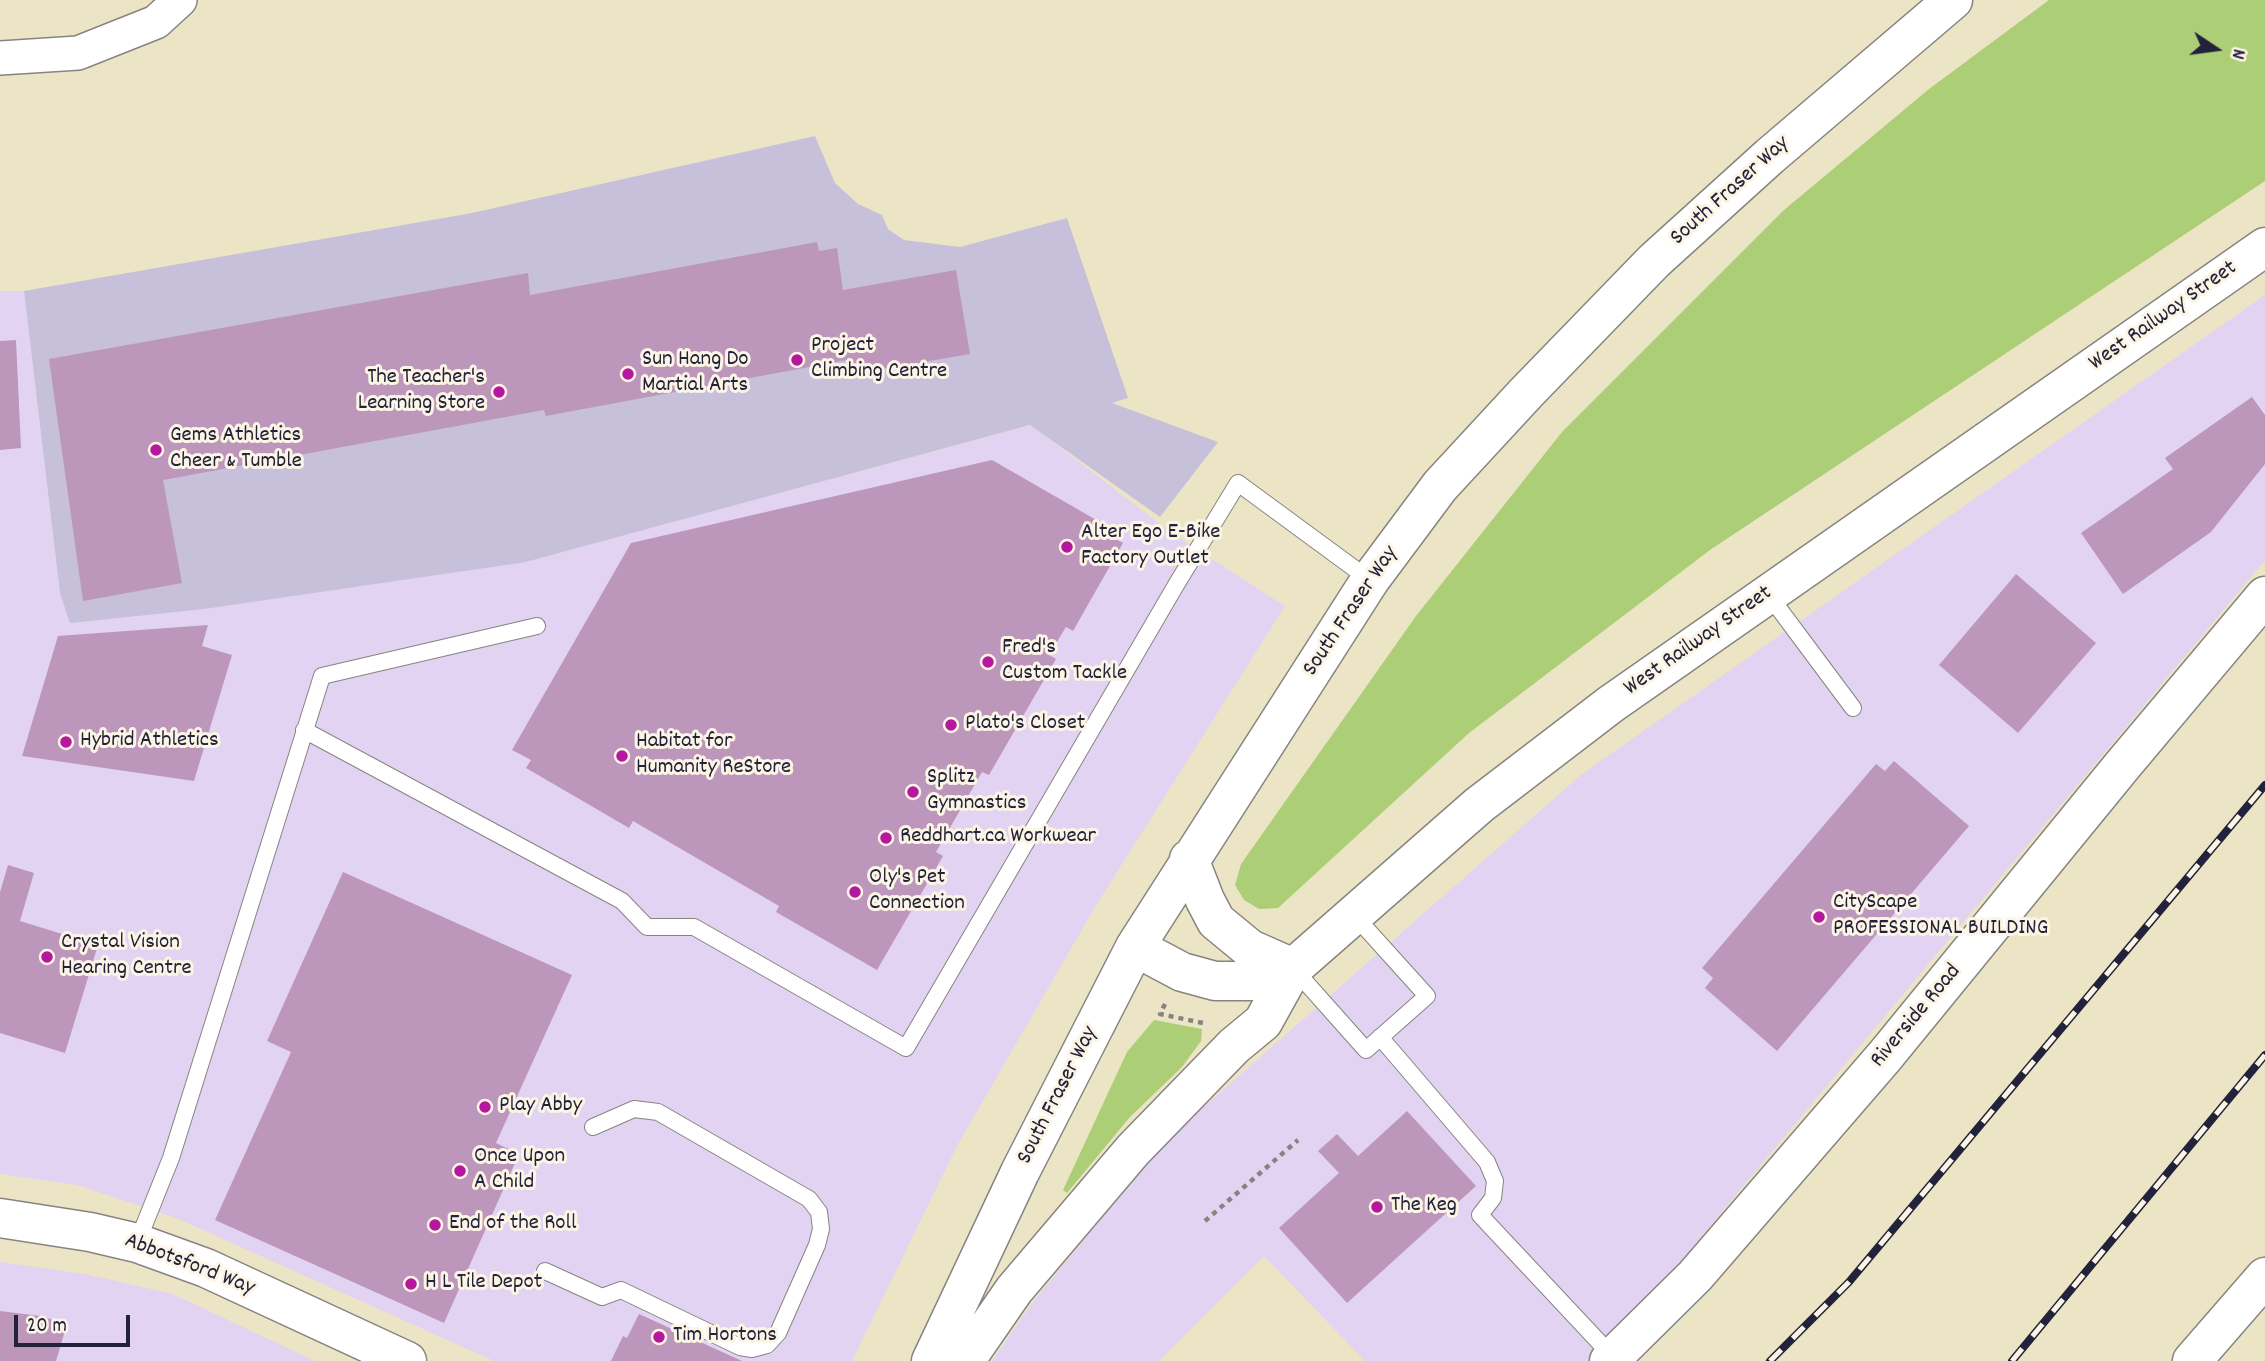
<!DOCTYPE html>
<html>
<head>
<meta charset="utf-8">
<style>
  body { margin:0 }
  #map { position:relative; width:2265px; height:1361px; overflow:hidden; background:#ece5c5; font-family:Dekko,sans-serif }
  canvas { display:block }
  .north { position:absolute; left:2181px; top:14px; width:70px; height:70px; -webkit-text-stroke:5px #fcf5e5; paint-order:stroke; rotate:103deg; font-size:19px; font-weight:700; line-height:28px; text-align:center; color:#22223b }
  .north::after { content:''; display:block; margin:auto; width:24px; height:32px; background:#22223b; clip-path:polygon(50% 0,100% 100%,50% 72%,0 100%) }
  .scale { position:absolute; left:14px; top:1315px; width:116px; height:32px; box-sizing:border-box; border:4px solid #22223b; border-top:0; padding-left:9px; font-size:21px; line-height:24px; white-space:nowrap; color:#22223b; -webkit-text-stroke:5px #fcf5e5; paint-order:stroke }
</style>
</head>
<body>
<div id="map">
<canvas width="2265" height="1361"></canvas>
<div class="north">N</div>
<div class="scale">20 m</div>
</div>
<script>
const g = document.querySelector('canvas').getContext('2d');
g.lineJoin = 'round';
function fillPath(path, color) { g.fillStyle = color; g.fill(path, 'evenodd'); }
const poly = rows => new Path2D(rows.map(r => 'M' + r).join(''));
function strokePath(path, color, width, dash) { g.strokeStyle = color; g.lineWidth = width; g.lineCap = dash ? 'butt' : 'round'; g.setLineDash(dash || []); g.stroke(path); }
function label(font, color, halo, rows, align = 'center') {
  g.font = font + ' Dekko,sans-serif'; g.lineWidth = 6; g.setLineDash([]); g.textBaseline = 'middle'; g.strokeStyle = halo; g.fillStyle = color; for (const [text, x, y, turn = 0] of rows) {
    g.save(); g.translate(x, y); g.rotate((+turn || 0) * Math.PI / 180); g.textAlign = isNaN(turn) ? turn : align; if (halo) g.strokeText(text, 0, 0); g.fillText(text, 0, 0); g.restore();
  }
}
fillPath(poly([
  [0,291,24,291,60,593,526,562,1031,425,1173,534,1285,606,1095,907,957,1146,852,1361,494,1361,176,1218,77,1185,0,1174],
  [2265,295,2265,560,1625,1328,1590,1361,1365,1361,1264,1256,1159,1361,992,1361,1033,1302,1167,1139,1582,774],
  [0,1262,85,1274,173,1294,315,1361,0,1361]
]), '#e3d3f2');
fillPath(poly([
  [815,136,835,183,858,204,882,215,888,229,904,240,960,247,1067,218,1128,398,1112,403,1218,442,1160,517,1030,425,526,562,204,609,70,623,60,593,24,291,472,213]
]), '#c6c0da');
fillPath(poly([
  [2049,0,2265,0,2265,181,1710,550,1469,733,1278,908,1259,909,1244,900,1235,885,1241,864,1416,616,1562,432,1784,210,1929,89],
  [1154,1020,1202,1029,1201,1041,1182,1067,1130,1117,1067,1193,1063,1190,1127,1052]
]), '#abce77');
fillPath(poly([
  [817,242,819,251,837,248,843,290,956,270,970,354,854,374,852,359,546,416,544,410,163,480,182,583,83,601,49,359,528,273,530,295],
  [16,340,21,448,0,450,0,341],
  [2252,397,2265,415,2265,464,2211,532,2123,594,2081,533,2173,469,2165,458],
  [992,460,1119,533,1116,539,1123,543,1073,631,1066,627,1049,655,1056,659,989,775,982,772,936,852,943,856,877,970,776,912,779,906,633,821,629,828,526,768,531,760,512,750,631,543],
  [2016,574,2096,643,2018,733,1939,665],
  [208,625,202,646,232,655,194,781,22,756,58,636],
  [1894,761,1969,826,1777,1051,1705,988,1713,978,1702,968,1876,764,1885,771],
  [8,865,34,873,20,921,98,945,65,1053,0,1033,0,892],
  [343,872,572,975,496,1143,519,1154,444,1323,215,1220,291,1052,267,1041],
  [1407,1111,1476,1186,1347,1303,1279,1228,1339,1173,1318,1151,1337,1134,1358,1156],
  [0,1311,40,1316,67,1324,56,1361,0,1361],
  [639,1314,742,1361,611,1361,623,1336,627,1338]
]), '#bd97bb');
const lane = poly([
  [1768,594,1853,708],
  [304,730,622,901,647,927,694,927,906,1048,1176,585,1238,483,1370,580],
  [1293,968,1366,1050,1427,996,1353,914],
  [1380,1037,1487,1162,1495,1181,1493,1198,1480,1215,1613,1357],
  [137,1243,171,1158,322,676,537,626],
  [545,1271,602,1297,621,1290,740,1347,752,1349,767,1345,778,1333,817,1245,821,1229,819,1212,809,1199,658,1112,634,1109,593,1127]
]);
const street = poly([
  [0,58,78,53,156,22,180,0]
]);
const secondary = poly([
  [1189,859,1205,900,1216,921,1250,949,1293,968],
  [1135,947,1182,972,1215,981,1253,981,1293,968,1479,805,1611,704,2265,247],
  [0,1218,90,1232,137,1243,206,1268,407,1361],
  [931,1361,1020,1172,1135,947,1370,580,1440,486,1526,393,1654,261,1770,156,1953,0],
  [965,1361,1014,1290,1133,1150,1234,1046,1263,1022,1293,968],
  [1609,1361,1695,1276,1885,1056,2122,766,2265,596],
  [2192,1361,2265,1277]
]);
strokePath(lane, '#878480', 18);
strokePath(street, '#878480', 36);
strokePath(secondary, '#878480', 41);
strokePath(poly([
  [1165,1004,1160,1014,1203,1023],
  [1205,1221,1298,1140]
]), '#878480', 4.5, [5, 5]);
strokePath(lane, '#fff', 16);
strokePath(street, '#fff', 33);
strokePath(secondary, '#fff', 38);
const rail = poly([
  [1770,1361,1849,1282,2265,785],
  [2012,1361,2265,1055]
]);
strokePath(rail, '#22223b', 8);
strokePath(rail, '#fcf5e5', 5, [16]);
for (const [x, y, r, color] of [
  [797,360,7,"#b5179e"],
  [628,374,7,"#b5179e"],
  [499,392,7,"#b5179e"],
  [156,450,7,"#b5179e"],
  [1067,547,7,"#b5179e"],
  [988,662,7,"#b5179e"],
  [951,725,7,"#b5179e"],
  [66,742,7,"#b5179e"],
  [622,756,7,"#b5179e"],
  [913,792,7,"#b5179e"],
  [886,838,7,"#b5179e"],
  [855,892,7,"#b5179e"],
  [1819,917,7,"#b5179e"],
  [47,957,7,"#b5179e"],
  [485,1107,7,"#b5179e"],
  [460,1171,7,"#b5179e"],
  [1377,1207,7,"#b5179e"],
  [435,1225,7,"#b5179e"],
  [411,1284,7,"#b5179e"],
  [659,1337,7,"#b5179e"]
]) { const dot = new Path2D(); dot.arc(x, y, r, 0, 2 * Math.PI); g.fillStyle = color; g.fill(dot); strokePath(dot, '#fcf5e5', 2.5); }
label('23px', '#22223b', '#fcf5e5', [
  ["South Fraser Way",1731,192,-42],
  ["West Railway Street",2164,317,-35],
  ["South Fraser Way",1352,612,-56],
  ["West Railway Street",1699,642,-35],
  ["Riverside Road",1917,1017,-50],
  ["South Fraser Way",1059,1096,-63],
  ["Abbotsford Way",189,1266,21]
]);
label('23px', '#22223b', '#fcf5e5', [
  ["Project",811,347],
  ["Climbing Centre",811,373],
  ["Sun Hang Do",642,361],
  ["Martial Arts",642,387],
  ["The Teacher's",485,379,"right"],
  ["Learning Store",485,405,"right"],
  ["Gems Athletics",170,437],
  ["Cheer & Tumble",170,463],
  ["Alter Ego E-Bike",1081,534],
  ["Factory Outlet",1081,560],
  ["Fred's",1002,649],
  ["Custom Tackle",1002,675],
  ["Plato's Closet",965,725],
  ["Hybrid Athletics",80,742],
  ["Habitat for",636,743],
  ["Humanity ReStore",636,769],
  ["Splitz",927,779],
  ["Gymnastics",927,805],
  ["Reddhart.ca Workwear",900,838],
  ["Oly's Pet",869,879],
  ["Connection",869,905],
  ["CityScape",1833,904],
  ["PROFESSIONAL BUILDING",1833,930],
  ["Crystal Vision",61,944],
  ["Hearing Centre",61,970],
  ["Play Abby",499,1107],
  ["Once Upon",474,1158],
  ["A Child",474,1184],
  ["The Keg",1391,1207],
  ["End of the Roll",449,1225],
  ["H L Tile Depot",425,1284],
  ["Tim Hortons",673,1337]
], 'left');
</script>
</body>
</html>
